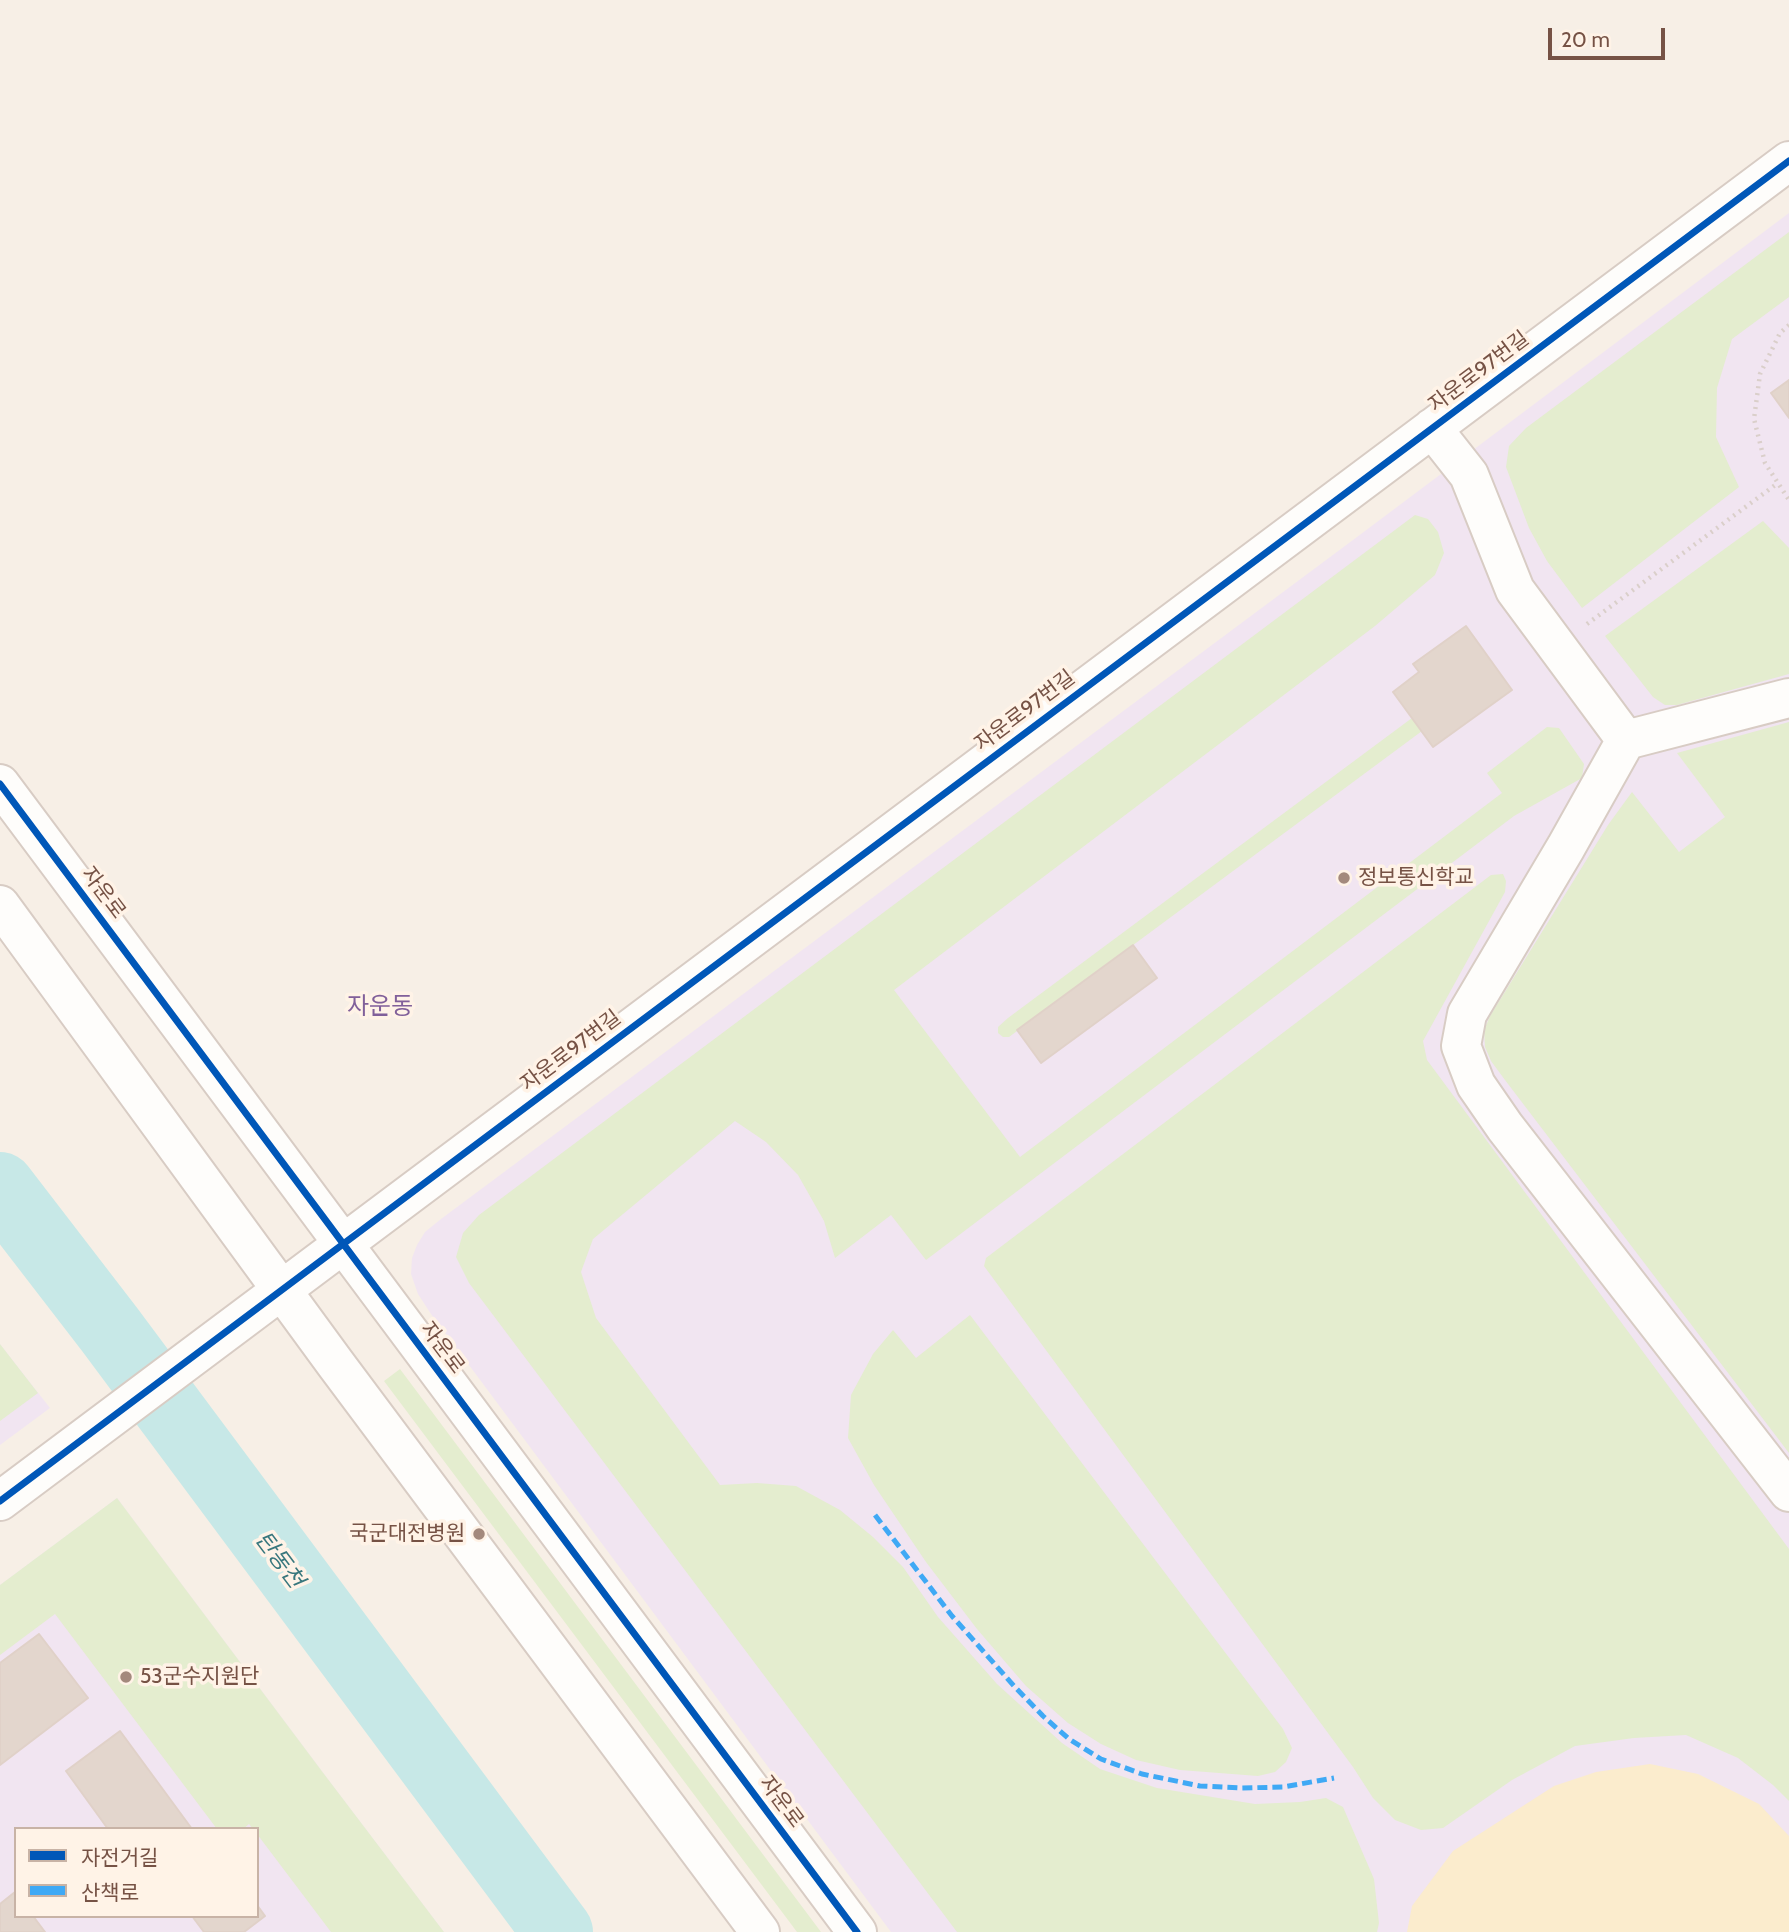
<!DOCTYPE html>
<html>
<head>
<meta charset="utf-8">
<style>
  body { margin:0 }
  #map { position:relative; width:1789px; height:1932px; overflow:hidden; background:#f7efe6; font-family:Cabin,"Noto Sans KR",sans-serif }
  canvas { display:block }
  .legend { position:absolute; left:14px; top:1827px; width:245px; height:91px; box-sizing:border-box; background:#fff3e7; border:2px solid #c8b3a6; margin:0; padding:9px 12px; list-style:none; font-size:21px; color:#765245 }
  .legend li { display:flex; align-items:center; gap:14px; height:35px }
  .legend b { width:35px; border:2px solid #c8b3a6 }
  .scale { position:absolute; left:1548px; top:28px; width:117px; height:32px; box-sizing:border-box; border:4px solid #765245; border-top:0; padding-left:9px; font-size:21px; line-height:24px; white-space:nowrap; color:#765245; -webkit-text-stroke:5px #fff3e7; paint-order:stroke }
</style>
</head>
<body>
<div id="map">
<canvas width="1789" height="1932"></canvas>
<ul class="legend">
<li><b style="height:9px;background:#0057b8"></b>자전거길</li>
<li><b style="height:9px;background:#3fa9f5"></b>산책로</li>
</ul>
<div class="scale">20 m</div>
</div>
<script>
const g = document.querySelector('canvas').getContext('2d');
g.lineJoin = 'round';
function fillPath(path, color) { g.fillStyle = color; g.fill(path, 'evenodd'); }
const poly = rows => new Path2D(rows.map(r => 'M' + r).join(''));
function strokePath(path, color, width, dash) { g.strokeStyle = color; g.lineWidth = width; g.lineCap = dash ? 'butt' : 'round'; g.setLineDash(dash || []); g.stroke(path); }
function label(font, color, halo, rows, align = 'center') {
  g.font = font + ' Cabin,"Noto Sans KR",sans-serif'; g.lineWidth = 7; g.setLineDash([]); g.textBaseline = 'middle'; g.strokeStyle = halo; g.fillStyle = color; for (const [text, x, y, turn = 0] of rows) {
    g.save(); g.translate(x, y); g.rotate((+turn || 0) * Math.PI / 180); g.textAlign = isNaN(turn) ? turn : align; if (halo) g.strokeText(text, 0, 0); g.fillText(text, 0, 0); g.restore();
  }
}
fillPath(poly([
  [1789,213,1789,1932,891,1932,431,1314,418,1294,411,1274,412,1258,417,1245,425,1232,441,1219,1357,537],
  [0,1344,50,1408,0,1445],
  [117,1498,321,1770,444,1932,0,1932,0,1585],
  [16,1829,257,1829,257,1916,16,1916]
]), '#f1e5f1');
fillPath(poly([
  [1789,232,1789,297,1732,339,1717,388,1716,437,1739,487,1582,608,1547,561,1529,528,1506,467,1509,446,1526,428],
  [1415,515,1428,519,1438,532,1444,553,1435,575,1375,626,894,990,1020,1157,1502,793,1487,773,1547,727,1559,728,1584,764,1582,778,1514,816,926,1260,891,1215,835,1258,824,1221,798,1175,766,1142,735,1121,593,1239,581,1272,596,1318,720,1485,757,1483,796,1486,840,1510,873,1537,903,1567,938,1617,997,1684,1062,1743,1100,1769,1157,1788,1255,1804,1300,1802,1326,1798,1343,1807,1374,1879,1379,1923,1377,1932,957,1932,469,1283,456,1257,463,1233,479,1215],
  [1763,521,1789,548,1789,674,1677,705,1665,705,1653,697,1605,636],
  [1412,718,1422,731,1009,1037,1003,1037,998,1033,998,1027,1008,1018],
  [1789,722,1789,1453,1505,1080,1491,1061,1485,1047,1484,1030,1490,1016,1608,825,1632,792,1679,852,1725,817,1677,753],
  [1503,874,1506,881,1505,892,1423,1041,1427,1060,1789,1549,1789,1801,1773,1785,1738,1758,1686,1735,1634,1738,1575,1746,1512,1780,1443,1828,1421,1830,1395,1820,1373,1798,1353,1767,984,1266,986,1258,1491,875],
  [970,1315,1283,1729,1292,1748,1286,1762,1275,1772,1258,1776,1180,1770,1136,1760,1101,1744,1068,1723,1026,1686,977,1629,926,1562,874,1485,848,1438,851,1395,873,1354,893,1330,916,1358],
  [0,1344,38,1393,0,1421],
  [400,1369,821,1932,797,1932,384,1381],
  [117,1498,321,1770,444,1932,331,1932,257,1834,257,1829,253,1829,249,1824,243,1829,217,1829,55,1614,0,1655,0,1585]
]), '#e4edcf');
fillPath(poly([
  [1650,1764,1698,1774,1759,1804,1789,1836,1789,1932,1407,1932,1412,1906,1453,1851,1554,1786,1596,1772]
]), '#fbeccd');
strokePath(poly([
  [0,1187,110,1330,558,1932]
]), '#c7e8e7', 70);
const building = poly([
  [1789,380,1789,418,1771,393,1789,380],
  [1466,626,1512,690,1433,747,1393,692,1419,672,1413,664,1466,626],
  [1133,945,1157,978,1041,1063,1017,1030,1133,945],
  [39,1634,88,1698,0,1765,0,1663,39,1634],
  [120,1731,192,1829,108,1829,66,1771,120,1731],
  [15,1892,16,1916,33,1916,45,1932,0,1932,0,1904,15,1892],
  [257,1905,265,1916,244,1932,204,1932,192,1916,257,1916,257,1905]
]);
fillPath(building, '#e3d6cd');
strokePath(building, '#e0d1c8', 2);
const minor = poly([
  [1432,428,1469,475,1515,590,1626,740,1566,847,1467,1014,1461,1046,1476,1085,1505,1127,1789,1492],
  [1626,740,1789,698],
  [0,784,857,1932],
  [0,905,335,1363,760,1932],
  [0,1501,1789,161]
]);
strokePath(minor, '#d8ccc4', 42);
strokePath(poly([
  [1789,325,1780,333,1760,374,1754,419,1765,463,1789,500],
  [1587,624,1778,483]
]), '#dacfca', 4.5, [2, 5]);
strokePath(minor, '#fefdfb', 38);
strokePath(poly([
  [875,1515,952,1616,1014,1686,1043,1716,1069,1739,1101,1759,1142,1774,1200,1786,1242,1788,1283,1787,1334,1778]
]), '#3fa9f5', 5, [10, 5]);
strokePath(poly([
  [0,784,857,1932],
  [0,1501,1789,161]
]), '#0057b8', 7);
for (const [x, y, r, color] of [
  [1344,878,7,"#a3897d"],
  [479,1534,7,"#a3897d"],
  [126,1677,7,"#a3897d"]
]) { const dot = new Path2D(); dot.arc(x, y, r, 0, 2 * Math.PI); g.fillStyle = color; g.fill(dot); strokePath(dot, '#fff3e7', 2.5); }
label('21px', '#765245', '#fff3e7', [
  ["자운로97번길",1479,372,-37],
  ["자운로97번길",1025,711,-37],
  ["자운로",103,893,53],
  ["자운로97번길",571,1051,-37],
  ["자운로",442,1348,53],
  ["자운로",781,1802,53]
]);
label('21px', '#765245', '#fff3e7', [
  ["정보통신학교",1358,878],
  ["국군대전병원",465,1534,"right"],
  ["53군수지원단",140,1677]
], 'left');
label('italic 23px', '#38777d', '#fff3e7', [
  ["탄동천",279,1560,53]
]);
label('24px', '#81609a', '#fff3e7', [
  ["자운동",380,1007]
]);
</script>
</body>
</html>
